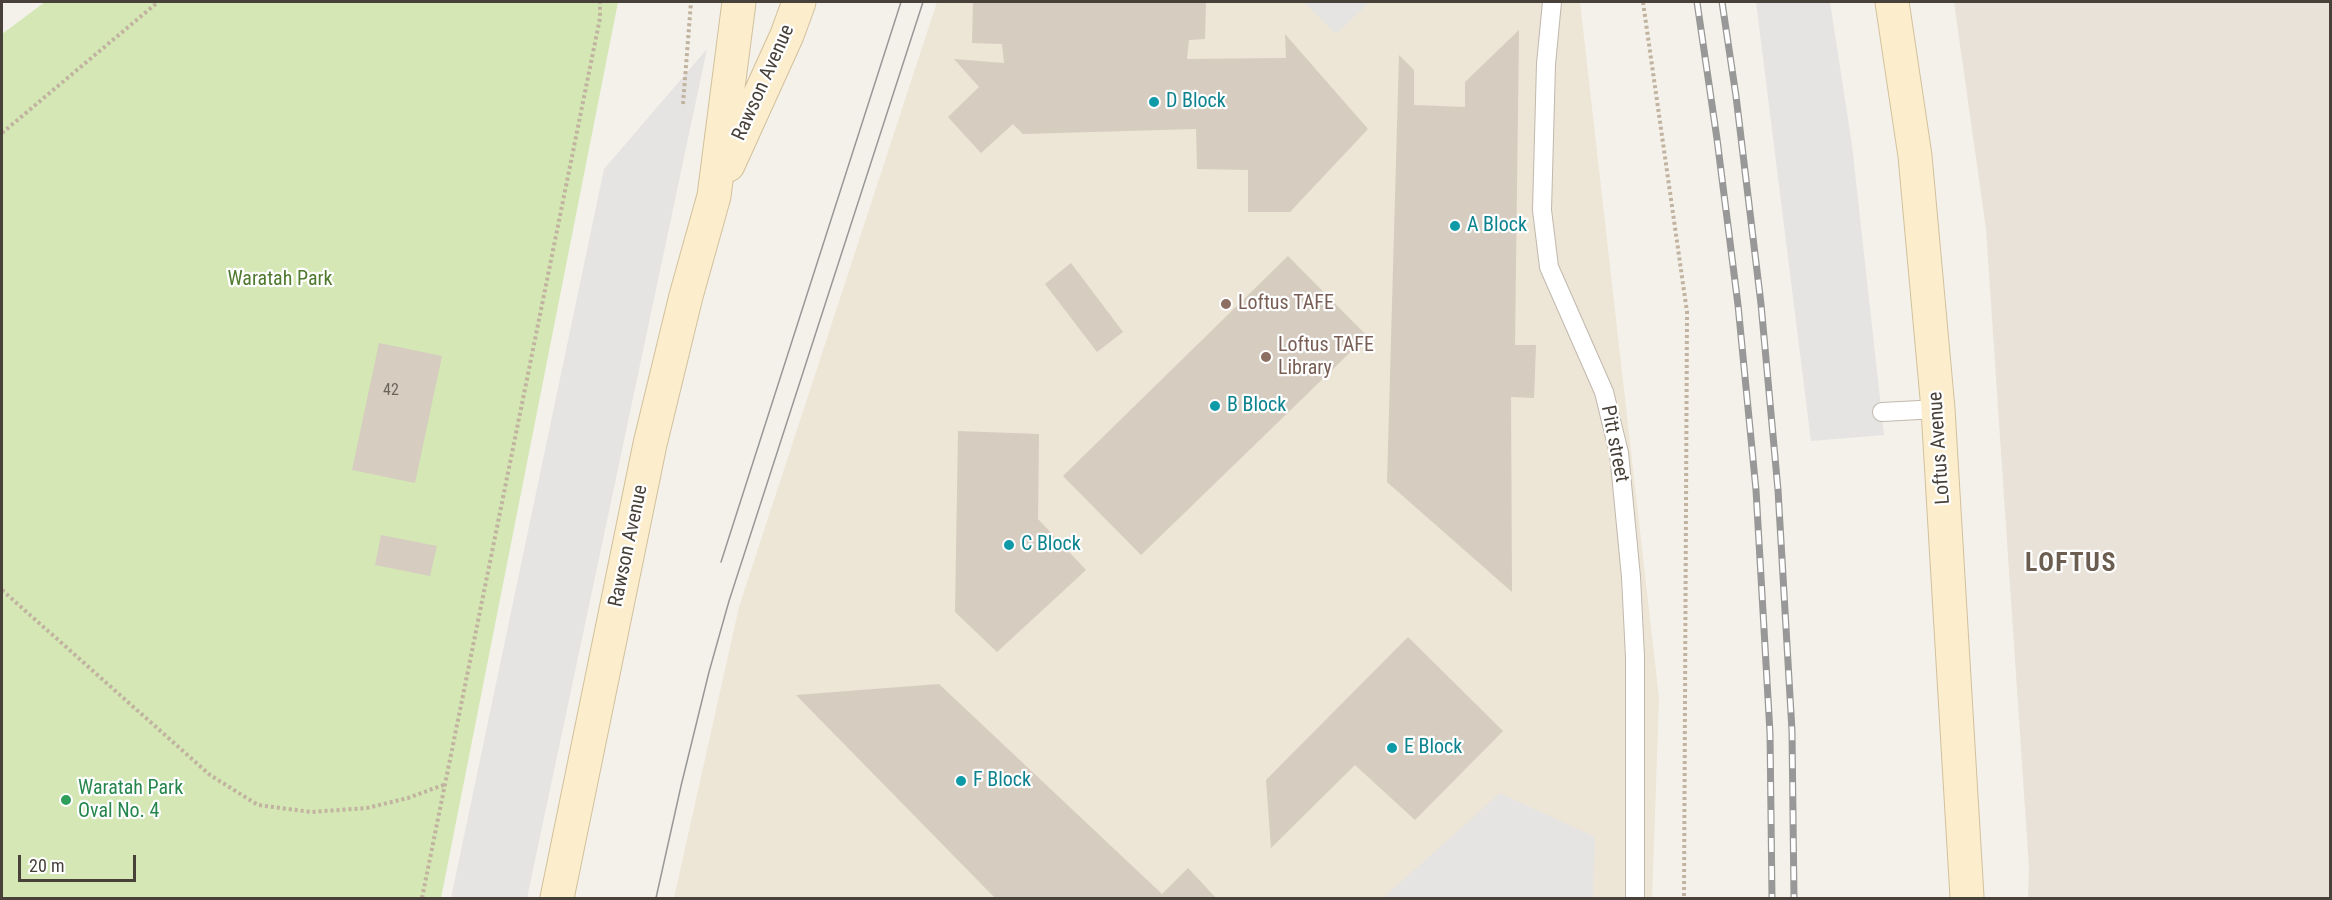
<!DOCTYPE html>
<html>
<head>
<meta charset="utf-8">
<style>
  body { margin:0 }
  #map { position:relative; width:2332px; height:900px; overflow:hidden; background:#f4f1ea; font-family:"Roboto Condensed",sans-serif }
  canvas { display:block }
  .frame { position:absolute; inset:0; border:3px solid #484139; pointer-events:none }
  .scale { position:absolute; left:18px; top:855px; width:118px; height:27px; box-sizing:border-box; border:3px solid #484139; border-top:0; padding-left:8px; font-size:18px; line-height:21px; white-space:nowrap; color:#484139; -webkit-text-stroke:4px #fff; paint-order:stroke }
</style>
</head>
<body>
<div id="map">
<canvas width="2332" height="900"></canvas>
<div class="frame"></div>
<div class="scale">20 m</div>
</div>
<script>
const g = document.querySelector('canvas').getContext('2d');
g.lineJoin = 'round';
function fillPath(path, color) { g.fillStyle = color; g.fill(path, 'evenodd'); }
const poly = rows => new Path2D(rows.map(r => 'M' + r).join(''));
function strokePath(path, color, width, dash) { g.strokeStyle = color; g.lineWidth = width; g.lineCap = dash ? 'butt' : 'round'; g.setLineDash(dash || []); g.stroke(path); }
function label(font, color, halo, rows, align = 'center') {
  g.font = font + ' "Roboto Condensed",sans-serif'; g.lineWidth = 4.5; g.setLineDash([]); g.textBaseline = 'middle'; g.strokeStyle = halo; g.fillStyle = color; for (const [text, x, y, turn = 0] of rows) {
    g.save(); g.translate(x, y); g.rotate((+turn || 0) * Math.PI / 180); g.textAlign = isNaN(turn) ? turn : align; if (halo) g.strokeText(text, 0, 0); g.fillText(text, 0, 0); g.restore();
  }
}
fillPath(poly([
  [1954,2,2330,2,2330,898,2028,898,2029,868,1986,229]
]), '#e8e2d9');
fillPath(poly([
  [937,2,1580,2,1659,698,1652,898,674,898,739,607]
]), '#ede5d5');
fillPath(poly([
  [45,2,618,2,441,898,2,898,2,34]
]), '#d4e7b5');
fillPath(poly([
  [1304,2,1370,2,1336,34],
  [1756,2,1830,2,1852,145,1884,435,1811,441],
  [707,49,527,898,451,898,604,169],
  [1500,793,1595,837,1593,898,1383,898]
]), '#e6e4e2');
fillPath(poly([
  [973,2,1206,2,1205,39,1189,40,1187,59,1286,58,1285,34,1368,129,1290,212,1248,212,1248,170,1197,169,1196,129,1023,134,1013,124,981,153,948,117,979,87,954,59,1004,63,1002,44,972,43],
  [1519,30,1515,345,1536,345,1534,398,1511,397,1512,592,1387,482,1399,55,1414,70,1414,105,1465,107,1465,82],
  [1288,256,1367,336,1141,555,1063,476],
  [1071,263,1123,332,1097,352,1045,284],
  [379,343,442,356,415,483,352,470],
  [958,431,1039,434,1038,519,1086,570,997,652,955,612],
  [381,535,437,546,430,576,375,565],
  [1408,637,1503,731,1415,820,1355,765,1271,848,1266,780],
  [939,684,1162,894,1188,868,1216,898,995,898,796,695]
]), '#d6ccc0');
const lane = poly([
  [1552,2,1546,64,1542,210,1549,267,1604,392,1619,453,1631,577,1635,657,1635,898],
  [1882,412,1938,409]
]);
const secondary = poly([
  [1892,2,1915,156,1938,409,1967,897],
  [728,165,787,35,799,2],
  [557,898,650,444,686,296,714,196,739,2]
]);
strokePath(lane, '#c0b8ad', 20);
strokePath(secondary, '#d2c09c', 35);
strokePath(poly([
  [1643,2,1687,312,1684,898],
  [683,104,691,2],
  [2,133,158,2],
  [2,590,210,775,258,805,311,812,367,808,408,798,446,784],
  [422,898,600,18,600,2]
]), '#c1b39f', 4, [3, 3]);
strokePath(lane, '#fff', 18);
strokePath(secondary, '#fceecd', 33);
strokePath(poly([
  [721,562,901,2],
  [656,898,681,786,709,672,729,601,923,2]
]), '#989898', 1.5);
const rail = poly([
  [1697,2,1717,139,1738,305,1756,490,1770,733,1772,898],
  [1722,2,1736,96,1761,304,1778,490,1792,731,1794,898]
]);
strokePath(rail, '#989898', 7);
strokePath(rail, '#fff', 4.5, [14]);
for (const [x, y, r, color] of [
  [1154,102,6,"#0f9aa8"],
  [1455,226,6,"#0f9aa8"],
  [1226,304,6,"#8d6e63"],
  [1266,357,6,"#8d6e63"],
  [1215,406,6,"#0f9aa8"],
  [1009,545,6,"#0f9aa8"],
  [1392,748,6,"#0f9aa8"],
  [961,781,6,"#0f9aa8"],
  [66,800,6,"#2e9e5b"]
]) { const dot = new Path2D(); dot.arc(x, y, r, 0, 2 * Math.PI); g.fillStyle = color; g.fill(dot); strokePath(dot, '#fff', 2); }
label('16px', '#6c645b', null, [
  ["42",391,391]
]);
label('20px', '#484139', '#fff', [
  ["Rawson Avenue",764,83,-66],
  ["Pitt street",1614,444,79],
  ["Loftus Avenue",1940,448,-94],
  ["Rawson Avenue",629,546,-78]
]);
label('20px', '#0d838f', '#fff', [
  ["D Block",1166,102],
  ["A Block",1467,226],
  ["B Block",1227,406],
  ["C Block",1021,545],
  ["E Block",1404,748],
  ["F Block",973,781]
], 'left');
label('20px', '#4f792d', '#fff', [
  ["Waratah Park",280,280]
]);
label('20px', '#785e54', '#fff', [
  ["Loftus TAFE",1238,304],
  ["Loftus TAFE",1278,346],
  ["Library",1278,369]
], 'left');
label('20px', '#27864d', '#fff', [
  ["Waratah Park",78,789],
  ["Oval No. 4",78,812]
], 'left');
g.letterSpacing = '1.5px';
label('bold 26px', '#6b5e50', '#fff', [
  ["LOFTUS",2071,564]
]);
g.letterSpacing = '0px';
</script>
</body>
</html>
